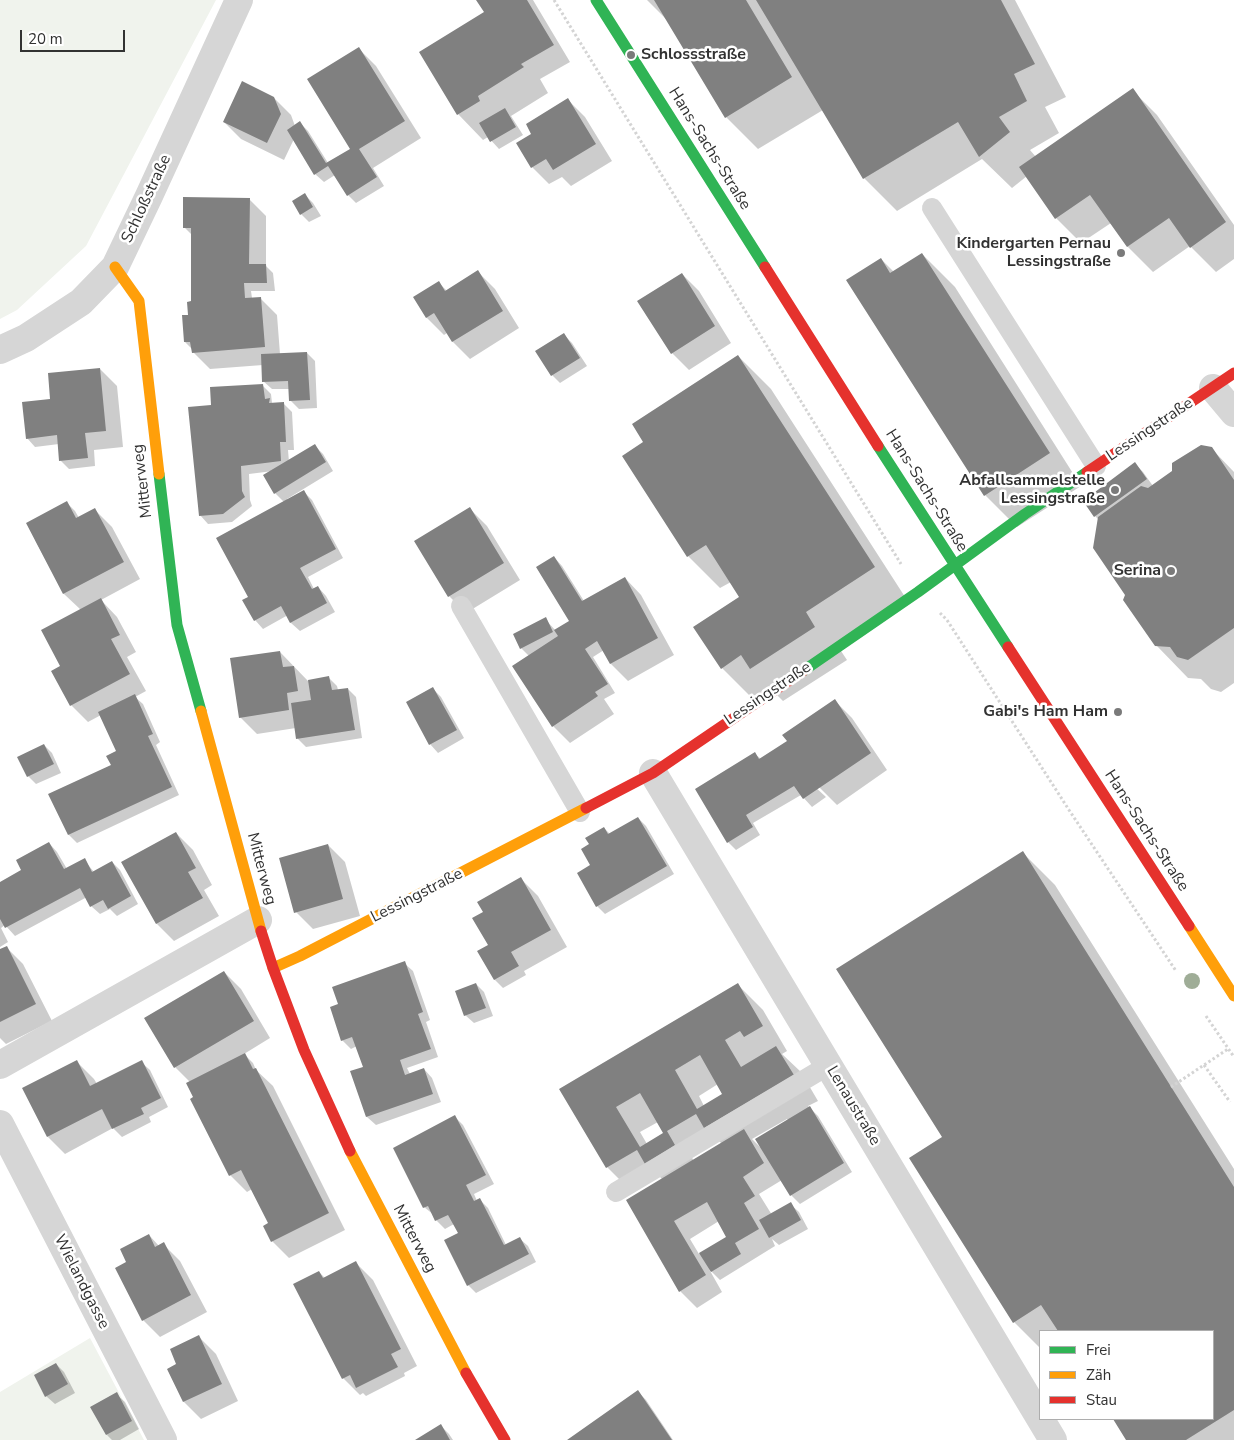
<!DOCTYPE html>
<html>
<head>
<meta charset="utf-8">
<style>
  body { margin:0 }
  #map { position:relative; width:1234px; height:1440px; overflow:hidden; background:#fff; font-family:"Nunito Sans",sans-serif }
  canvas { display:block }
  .legend { position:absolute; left:1039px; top:1330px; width:175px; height:90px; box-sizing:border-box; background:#fff; border:1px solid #adadad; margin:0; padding:6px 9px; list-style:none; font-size:15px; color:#323232 }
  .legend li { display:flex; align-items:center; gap:10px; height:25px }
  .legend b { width:25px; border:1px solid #adadad }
  .scale { position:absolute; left:20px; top:30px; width:105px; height:22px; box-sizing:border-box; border:2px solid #323232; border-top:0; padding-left:6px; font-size:15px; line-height:18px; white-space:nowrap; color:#323232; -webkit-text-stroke:4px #fff; paint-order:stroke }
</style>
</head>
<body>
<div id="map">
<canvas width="1234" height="1440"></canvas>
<ul class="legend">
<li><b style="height:6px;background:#30b455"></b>Frei</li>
<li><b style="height:6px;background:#ff9f0a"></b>Zäh</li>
<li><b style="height:6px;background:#e5322d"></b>Stau</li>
</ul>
<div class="scale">20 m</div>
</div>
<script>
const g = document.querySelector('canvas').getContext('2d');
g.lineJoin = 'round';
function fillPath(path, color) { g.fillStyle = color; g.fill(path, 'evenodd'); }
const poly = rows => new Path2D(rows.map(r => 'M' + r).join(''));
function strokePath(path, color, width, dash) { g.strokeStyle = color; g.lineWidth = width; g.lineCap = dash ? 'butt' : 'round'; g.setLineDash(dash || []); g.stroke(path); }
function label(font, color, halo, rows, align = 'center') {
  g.font = font + ' "Nunito Sans",sans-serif'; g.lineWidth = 5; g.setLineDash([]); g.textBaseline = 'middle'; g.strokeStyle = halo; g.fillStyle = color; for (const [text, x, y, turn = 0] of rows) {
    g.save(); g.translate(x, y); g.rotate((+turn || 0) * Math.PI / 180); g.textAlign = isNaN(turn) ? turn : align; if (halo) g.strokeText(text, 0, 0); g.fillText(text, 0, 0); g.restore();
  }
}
fillPath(poly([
  [0,0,216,0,86,246,17,310,0,319],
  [90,1338,144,1440,0,1440,0,1392]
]), '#f0f3ed');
fillPath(poly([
  [478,0,533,0,570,62,540,79,548,93,511,116,523,135,499,149,488,137,483,140,458,114,420,52,486,12],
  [647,0,1015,0,1066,97,1045,107,1059,133,1030,150,1036,157,1132,90,1157,115,1234,225,1234,259,1216,272,1190,246,1153,272,1127,246,1111,223,1081,243,1056,218,1027,176,1012,188,982,159,897,211,864,178,823,110,758,149,726,117,669,22],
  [359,49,376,66,421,138,373,168,384,186,356,203,348,195,335,175,324,182,315,174,294,139,284,160,241,139,224,122,274,98,291,115,295,126,300,123,308,131,328,163,351,149],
  [568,100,585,117,612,161,571,186,562,177,549,184,532,167,518,144,533,134],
  [305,195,313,203,321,216,309,222,301,214],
  [249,199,266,216,266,266,273,273,275,291,251,291,252,298,260,298,277,315,280,354,307,353,315,361,317,408,299,409,290,400,290,389,272,389,263,381,263,365,210,369,193,352,192,349,185,342,189,316,194,303,192,235,184,227],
  [922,254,955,287,1081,486,1017,527,985,495,881,259,894,272],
  [478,272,495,289,519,328,470,359,453,342,447,333,444,335,427,318,415,298,439,283,447,291],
  [682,274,699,291,731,343,689,370,672,353],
  [564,335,572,343,587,366,560,383,552,375],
  [738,356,771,389,907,600,837,645,847,660,783,701,771,689,754,700,722,668,741,597,731,582,720,588,688,556,645,442],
  [100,369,117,386,123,447,94,450,95,466,69,469,61,461,59,444,35,447,27,438,52,403],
  [263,386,271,394,272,403,274,404,283,403,292,412,294,450,288,450,289,462,315,446,323,454,333,471,287,499,288,501,304,492,312,500,343,558,308,577,314,589,318,587,326,596,335,612,300,631,291,623,288,615,263,629,255,620,250,597,285,503,275,493,273,471,249,474,250,500,252,506,232,522,208,524,200,515,212,406],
  [1211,448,1234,472,1234,683,1221,692,1211,689,1201,679,1188,678,1156,645,1127,595,1099,520,1095,516,1135,464,1143,472,1153,486],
  [67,503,75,511,79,518,95,510,112,527,140,579,101,600,117,617,136,652,127,657,146,691,135,697,143,704,160,742,156,745,179,795,77,843,69,835,50,795,112,765,118,752,101,715,88,722,71,705,62,667,81,610,64,594,35,540],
  [470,509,487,526,520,580,466,613,449,596],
  [554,557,562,566,584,601,625,578,641,595,674,655,628,681,611,664,604,650,593,657,615,693,604,699,614,714,570,743,553,726,529,656,521,648,545,619,556,631,571,622],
  [280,652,308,681,329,678,337,686,338,690,348,689,356,697,362,738,306,747,298,739,296,728,257,734,240,717],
  [433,689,441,697,464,738,438,753,430,744],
  [835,701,852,718,887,770,837,805,815,783,813,785,826,797,812,807,801,795,753,823,760,835,736,850,728,842,755,754,761,759,788,742],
  [44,745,52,753,61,773,36,784,28,776],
  [638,818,646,826,674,874,605,914,597,906,592,866,591,845,604,828,610,834],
  [176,833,193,850,212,885,204,890,219,916,174,941,157,924,123,862],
  [49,843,57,852,67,869,84,860,94,872,112,862,120,870,138,904,117,916,110,909,100,914,91,906,87,897,15,936,5,925,1,928,8,942,0,947,0,883,23,871],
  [328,845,345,862,360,916,313,929,296,912],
  [1022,852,1055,885,1234,1169,1234,1440,1127,1440,1114,1419,1213,1419,1213,1331,1040,1331,1040,1348,1014,1322,944,1138],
  [521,879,538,896,567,947,524,971,526,975,503,988,495,980,479,952,489,946,484,912],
  [6,947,23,964,52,1021,6,1044,0,1038,0,951],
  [404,963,413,971,430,1020,426,1022,438,1057,407,1068,410,1074,424,1069,432,1078,441,1102,376,1125,367,1117,352,1072,364,1067,357,1046,351,1049,342,1040,340,1005],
  [224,972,241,989,270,1038,244,1054,253,1063,256,1070,273,1086,345,1230,289,1258,272,1241,265,1226,270,1224,252,1189,247,1192,230,1175,195,1098,190,1082,175,1067],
  [476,984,484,992,493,1016,474,1023,465,1015],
  [738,985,763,1010,787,1051,782,1054,801,1072,818,1101,808,1106,818,1116,852,1172,800,1204,791,1195,782,1180,759,1194,772,1215,790,1204,799,1212,808,1229,779,1245,772,1239,775,1246,720,1280,709,1269,722,1292,697,1308,680,1291,663,1180,659,1176,632,1192,607,1167,561,1089],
  [718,1084,724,1094,704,1106,699,1096],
  [787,1119,789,1121,760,1147,752,1139],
  [658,1122,665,1133,647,1144,640,1132],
  [718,1140,722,1144,694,1161,691,1156],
  [719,1221,728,1238,699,1254,690,1239],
  [77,1062,94,1079,97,1084,141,1062,150,1070,168,1107,149,1117,151,1122,122,1137,113,1128,65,1154,48,1137],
  [455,1117,463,1125,494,1184,474,1194,477,1201,480,1200,488,1208,506,1245,519,1238,528,1246,536,1262,476,1293,468,1285,459,1234,454,1224,445,1229,436,1220,434,1215,424,1207],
  [149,1235,159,1246,163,1244,180,1261,207,1312,160,1337,143,1320,128,1262],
  [356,1263,373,1280,417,1366,404,1373,405,1376,366,1396,363,1393,360,1395,343,1378,319,1272,325,1278],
  [199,1337,216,1354,238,1401,201,1419,184,1402,168,1370,178,1365],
  [56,1364,64,1372,75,1393,55,1404,46,1396],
  [638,1392,646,1400,673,1440,569,1440],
  [116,1394,125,1402,139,1429,120,1440,112,1440,107,1435],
  [441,1426,449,1434,453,1440,418,1440]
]), '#0003');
fillPath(poly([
  [476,0,527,0,554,45,521,64,524,67,478,96,480,101,457,115,419,52,484,12],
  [654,0,746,0,792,77,725,118],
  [756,0,1001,0,1035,64,1014,74,1027,101,999,117,1010,132,979,157,958,122,863,179],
  [359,47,405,121,359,149,377,177,347,196,328,166,314,175,287,130,300,121,326,163,350,149,307,79],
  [242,81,274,97,281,114,267,143,223,122],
  [1133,88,1226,222,1190,248,1169,218,1127,247,1090,195,1055,219,1019,167],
  [568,98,596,144,553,170,546,159,531,168,516,143,531,134,526,124],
  [505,108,516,127,490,142,479,123],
  [305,193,313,207,300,215,292,201],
  [183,197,250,198,249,264,266,264,267,283,244,283,245,298,261,297,265,347,192,353,190,342,184,342,182,315,188,315,187,302,191,301,191,228,183,228],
  [922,253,1050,453,984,496,846,280,881,258,890,273],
  [478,270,503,311,452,342,434,313,426,318,413,297,439,281,445,291],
  [682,273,715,326,671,354,637,301],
  [564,333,580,358,551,376,535,351],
  [307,352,310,400,289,401,288,381,262,382,261,354],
  [738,355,875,567,806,612,815,627,750,669,741,655,721,669,693,627,739,597,706,545,687,557,622,456,643,442,632,424],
  [100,368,106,431,85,433,88,458,59,461,57,435,26,439,22,402,50,399,48,373],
  [263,384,265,399,270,398,269,403,284,402,286,442,280,442,281,461,241,466,242,491,245,497,223,514,199,516,188,407,211,405,210,387],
  [315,444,326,462,274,494,263,475],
  [1201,445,1212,447,1234,480,1234,628,1188,660,1177,657,1170,647,1155,646,1123,600,1125,595,1093,548,1098,517,1141,486,1148,488,1172,471,1172,463],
  [1135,462,1147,479,1094,517,1083,501],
  [304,490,336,549,300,568,312,589,318,586,327,603,290,623,281,606,254,621,242,600,248,597,216,538],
  [67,501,76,518,95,508,124,562,63,594,26,523],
  [470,507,504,563,448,597,414,541],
  [554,556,582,601,625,577,658,638,610,664,597,641,585,649,608,684,595,692,598,696,552,727,512,666,558,636,554,630,569,621,536,567],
  [101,598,120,635,111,639,130,674,70,706,51,671,60,666,41,630],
  [546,617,553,632,520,649,513,634],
  [280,651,283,667,294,666,298,691,287,693,289,710,239,718,230,658],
  [329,676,332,690,348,688,355,730,296,739,291,703,311,700,308,680],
  [433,687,457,730,429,745,406,702],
  [135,694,153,734,148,736,172,787,68,835,48,794,111,765,106,756,116,751,98,712],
  [835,699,871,753,803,799,794,786,746,815,753,827,727,843,695,789,755,752,759,759,787,741,782,735],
  [44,744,54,764,27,777,17,757],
  [638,817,667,866,596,907,577,873,590,865,581,849,589,844,585,838,604,827,608,834],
  [176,832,196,868,188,872,203,898,156,924,121,862],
  [49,842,64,869,85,858,92,872,112,861,131,896,108,909,103,900,90,907,80,888,5,928,0,919,0,882,21,870,16,860],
  [328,844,343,899,294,913,279,858],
  [1023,851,1234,1187,1234,1410,1186,1440,1126,1440,1113,1419,1213,1419,1213,1331,1058,1331,1041,1305,1013,1323,909,1158,942,1137,836,969],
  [521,877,551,930,511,952,519,966,494,980,477,951,488,945,472,918,483,912,477,902],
  [7,946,36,1004,0,1022,0,949],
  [405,961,423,1012,418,1014,431,1049,400,1060,405,1075,424,1068,433,1094,366,1117,350,1071,363,1067,352,1037,341,1041,330,1007,338,1004,332,987],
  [224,971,254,1021,174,1068,144,1018],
  [476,983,486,1008,464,1016,455,991],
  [738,983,763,1026,744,1037,740,1031,725,1040,741,1067,776,1046,794,1075,704,1128,696,1114,667,1131,675,1145,645,1164,637,1150,606,1168,559,1089],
  [700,1055,722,1094,697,1109,675,1070],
  [640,1093,663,1133,640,1147,616,1107],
  [245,1053,253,1069,256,1068,329,1213,271,1242,263,1226,268,1223,241,1170,229,1176,190,1099,193,1097,186,1083],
  [77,1060,90,1086,142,1060,161,1098,141,1108,144,1114,112,1129,102,1109,47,1137,22,1088],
  [810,1106,844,1163,790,1196,755,1139],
  [455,1115,486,1175,466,1185,474,1201,480,1198,504,1245,520,1237,529,1254,467,1286,444,1240,458,1233,448,1215,435,1221,428,1206,423,1208,393,1148],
  [744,1129,764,1163,743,1177,755,1196,744,1203,759,1229,735,1243,741,1254,711,1272,699,1253,726,1237,707,1202,674,1221,706,1275,679,1292,626,1200],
  [791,1202,801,1220,769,1238,759,1220],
  [149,1234,155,1247,164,1242,191,1295,142,1321,115,1268,126,1262,120,1249],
  [356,1261,401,1349,391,1354,398,1367,356,1388,350,1375,342,1379,293,1284,319,1271,323,1278],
  [199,1335,222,1384,183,1402,167,1369,176,1364,170,1349],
  [56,1363,68,1384,45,1397,34,1375],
  [638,1390,672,1440,567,1440],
  [117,1392,132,1421,106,1435,90,1407],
  [441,1424,450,1440,415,1440]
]), '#808080');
strokePath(poly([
  [554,0,901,564],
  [940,613,947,620,1069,810,1176,971],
  [1206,1016,1234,1057],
  [1204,1065,1230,1102],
  [1171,1087,1228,1049]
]), '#d4d4d4', 3, [2.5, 2.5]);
strokePath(poly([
  [932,208,1096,466],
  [461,606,580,812],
  [616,1192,829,1065]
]), '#d6d6d6', 20);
strokePath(poly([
  [0,350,26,338,81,302,115,267,149,196,239,0],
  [1213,388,1234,413],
  [653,773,1053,1440],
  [0,1065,258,920],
  [0,1124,163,1440]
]), '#d6d6d6', 28);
strokePath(poly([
  [596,0,765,267],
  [878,446,1008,647],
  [159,474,177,625,201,711],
  [803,671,918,592,1025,514,1087,472]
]), '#30b455', 11);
strokePath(poly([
  [115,267,139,301,159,474],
  [201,711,261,931],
  [1189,926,1234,996],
  [273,968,300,956,586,808],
  [350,1151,466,1373]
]), '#ff9f0a', 11);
strokePath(poly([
  [765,267,878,446],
  [1087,472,1234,373],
  [1008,647,1189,926],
  [586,808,653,773,803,671],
  [261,931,273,968,304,1050,350,1151],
  [466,1373,505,1440]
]), '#e5322d', 11);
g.fillStyle = '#9fad97';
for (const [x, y] of [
  [1192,981]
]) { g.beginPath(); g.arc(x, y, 8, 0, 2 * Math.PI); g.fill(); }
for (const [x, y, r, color] of [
  [631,55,5,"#7a7a7a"],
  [1121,253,5,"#7a7a7a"],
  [1115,490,5,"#7a7a7a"],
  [1171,571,5,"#7a7a7a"],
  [1118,712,5,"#7a7a7a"]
]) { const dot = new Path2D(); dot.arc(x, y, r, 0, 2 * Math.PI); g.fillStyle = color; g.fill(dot); strokePath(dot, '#fff', 2); }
label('bold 16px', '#323232', '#fff', [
  ["Schlossstraße",641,55,"left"],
  ["Kindergarten Pernau",1111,244],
  ["Lessingstraße",1111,262],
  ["Abfallsammelstelle",1105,481],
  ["Lessingstraße",1105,499],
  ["Serina",1161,571],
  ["Gabi's Ham Ham",1108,712]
], 'right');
label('16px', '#323232', '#fff', [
  ["Hans-Sachs-Straße",709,149,58],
  ["Schloßstraße",147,199,-65],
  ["Lessingstraße",1150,430,-34],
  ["Mitterweg",143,481,-97],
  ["Hans-Sachs-Straße",926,491,58],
  ["Lessingstraße",768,694,-34],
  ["Hans-Sachs-Straße",1146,831,57],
  ["Mitterweg",261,869,75],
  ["Lessingstraße",417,896,-27],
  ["Lenaustraße",853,1106,59],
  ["Mitterweg",414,1239,62],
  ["Wielandgasse",81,1282,63]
]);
</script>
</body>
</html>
